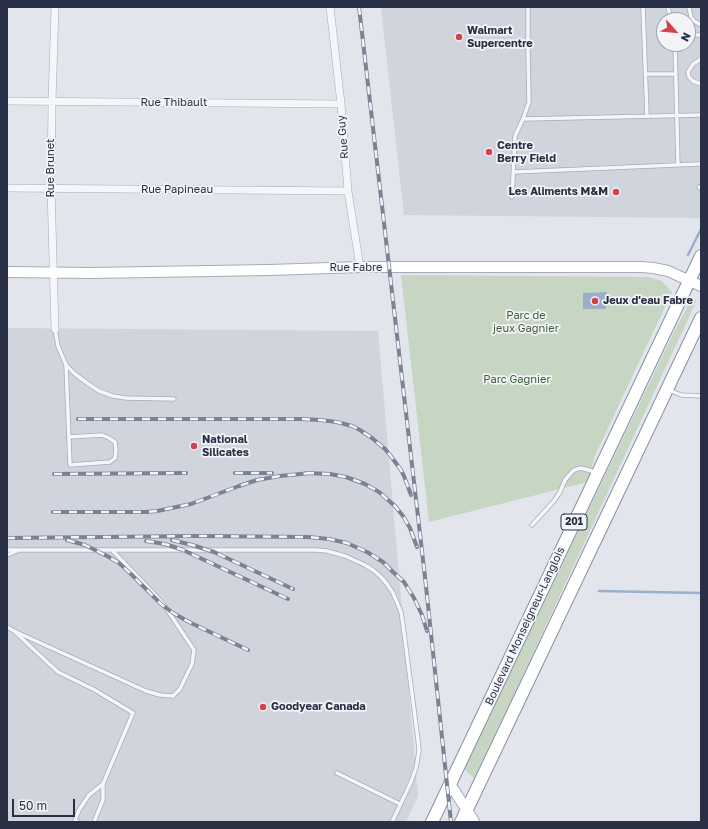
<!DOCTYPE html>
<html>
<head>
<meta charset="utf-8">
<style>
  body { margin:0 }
  #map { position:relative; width:708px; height:829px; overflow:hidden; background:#e2e5eb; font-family:"Golos Text",sans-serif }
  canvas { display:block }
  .frame { position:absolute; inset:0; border:8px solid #293045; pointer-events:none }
  .north { position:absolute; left:656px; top:12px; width:40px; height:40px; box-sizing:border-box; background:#f2f4f8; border:1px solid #a2a6b0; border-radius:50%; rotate:117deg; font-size:11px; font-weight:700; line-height:16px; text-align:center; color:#293045 }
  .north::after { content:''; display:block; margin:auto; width:14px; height:18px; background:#d64149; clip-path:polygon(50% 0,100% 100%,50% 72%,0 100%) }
  .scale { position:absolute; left:12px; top:799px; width:63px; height:18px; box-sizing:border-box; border:2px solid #293045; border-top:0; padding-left:5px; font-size:12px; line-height:14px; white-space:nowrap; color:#293045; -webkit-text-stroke:3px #f2f4f8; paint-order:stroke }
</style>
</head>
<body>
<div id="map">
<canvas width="708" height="829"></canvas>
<div class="frame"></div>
<div class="north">N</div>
<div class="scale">50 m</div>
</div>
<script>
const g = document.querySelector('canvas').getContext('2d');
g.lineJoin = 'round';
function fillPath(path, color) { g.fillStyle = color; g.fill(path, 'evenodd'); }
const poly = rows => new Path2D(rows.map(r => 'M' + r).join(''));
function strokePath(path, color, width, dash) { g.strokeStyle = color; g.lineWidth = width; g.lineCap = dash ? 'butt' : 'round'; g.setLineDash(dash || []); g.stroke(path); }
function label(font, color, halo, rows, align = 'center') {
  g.font = font + ' "Golos Text",sans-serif'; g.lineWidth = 3.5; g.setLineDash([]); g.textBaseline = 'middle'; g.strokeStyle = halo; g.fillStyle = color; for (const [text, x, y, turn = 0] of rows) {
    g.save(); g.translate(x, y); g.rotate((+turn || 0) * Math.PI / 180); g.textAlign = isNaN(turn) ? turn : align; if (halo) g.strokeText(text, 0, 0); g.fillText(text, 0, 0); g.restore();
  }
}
fillPath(poly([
  [381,7,701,7,701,218,404,215],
  [664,20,688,20,688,44,664,44],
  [7,328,378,331,418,796,406,822,7,822]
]), '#d0d4dd');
fillPath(poly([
  [401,275,649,277,662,281,672,292,594,458,588,482,429,522],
  [692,298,696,301,690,315,509,705,474,778,464,769,674,332,691,300]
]), '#c6d6c3');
fillPath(poly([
  [607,292,606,309,583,309,583,293]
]), '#9bafcd');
strokePath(poly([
  [688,255,701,229],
  [599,591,701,593]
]), '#9bafcd', 2.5);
const lane = poly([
  [643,7,647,116],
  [668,7,671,20],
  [689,7,691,17,694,21,701,25],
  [688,35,701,35],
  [675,44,678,165],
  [701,59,693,64,688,72,689,77,693,81,701,84],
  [645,74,676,74],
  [523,119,701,115],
  [514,172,699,164],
  [699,187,701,189],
  [512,197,515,136,523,119,529,102,528,51,528,7],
  [55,329,58,346,66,365,75,374,87,383,99,391,113,396,126,398,174,399],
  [66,365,70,465,110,462,115,458,116,450,115,442,109,438,102,435,69,437],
  [669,390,681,395,701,396],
  [532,525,554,501,560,492,565,480,571,473,574,470,581,468,595,472],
  [7,550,317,550,327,551,345,556,365,565,373,570,381,577,387,584,393,593,401,612,403,625,418,740,419,751,416,768,411,782,392,822],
  [7,555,17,551],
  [7,627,14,631,30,646,58,672,93,689,133,713,103,784,103,800,94,822],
  [14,631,146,691,160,695,173,696,180,689,192,664,194,650,164,605,156,596,112,550],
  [337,773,400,804],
  [78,822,75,820,79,810,89,795,103,784]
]);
const street = poly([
  [55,7,52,102,51,189,55,329],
  [330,7,341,104,348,191,360,267],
  [7,101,341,104],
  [7,188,348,191]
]);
const secondary = poly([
  [7,272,91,273,269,270,360,267,642,267,653,268,668,271,701,286],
  [450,784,472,818,474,822]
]);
const highway = poly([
  [432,822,701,256],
  [461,822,701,318]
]);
strokePath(lane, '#a7abb6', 5);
strokePath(street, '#a7abb6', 8);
strokePath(secondary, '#a7abb6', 12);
strokePath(highway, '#8990a3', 14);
strokePath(lane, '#f5f6f9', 3.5);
strokePath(street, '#f5f6f9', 7);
strokePath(secondary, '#fff', 10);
strokePath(highway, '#fff', 12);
const rail = poly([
  [359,7,425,577,451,822],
  [78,419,301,419,320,420,337,422,352,426,360,430,372,438,385,449,390,455,401,470,404,476,411,495],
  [235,473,272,473],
  [306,473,330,474,346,477,365,484,379,492,395,506,403,516,410,528,417,547],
  [54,474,186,473],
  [53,512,146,512,157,511,191,504,239,486,257,480,280,476,311,473],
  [7,538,196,536,308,537,329,539,347,543,367,552,383,562,393,572,404,582,414,598,422,615,427,631],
  [67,540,85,545,107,556,119,563,129,572,161,604,173,613,191,623,248,650],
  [172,540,192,545,214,552,293,589],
  [146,541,165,544,183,550,288,599]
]);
strokePath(rail, '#7b8296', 4);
strokePath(rail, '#f2f4f8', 2.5, [8]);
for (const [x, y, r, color] of [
  [459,37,4,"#d64149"],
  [489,152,4,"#d64149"],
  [616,192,4,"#d64149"],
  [595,301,4,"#d64149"],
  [194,446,4,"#d64149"],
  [263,707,4,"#d64149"]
]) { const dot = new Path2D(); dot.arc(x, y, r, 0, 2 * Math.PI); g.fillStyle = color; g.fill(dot); strokePath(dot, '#f2f4f8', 1.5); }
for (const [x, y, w] of [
  [574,522,26]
]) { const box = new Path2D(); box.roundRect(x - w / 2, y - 8, w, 16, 3); g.fillStyle = '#f2f4f8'; g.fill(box); strokePath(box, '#293045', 1); }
label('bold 10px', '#293045', null, [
  ["201",574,522]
]);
label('bold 11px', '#293045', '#f2f4f8', [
  ["Walmart",467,31],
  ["Supercentre",467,44],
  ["Centre",497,146],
  ["Berry Field",497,159],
  ["Les Aliments M&M",608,192,"right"],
  ["Jeux d'eau Fabre",603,301],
  ["National",202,440],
  ["Silicates",202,453],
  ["Goodyear Canada",271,707]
], 'left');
label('11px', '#293045', '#f2f4f8', [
  ["Rue Thibault",174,103],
  ["Rue Guy",343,137,-95],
  ["Rue Brunet",51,168,-90],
  ["Rue Papineau",177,190],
  ["Rue Fabre",356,268],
  ["Boulevard Monseigneur-Langlois",525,626,-65]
]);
label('11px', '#396135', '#f2f4f8', [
  ["Parc de",526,316],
  ["jeux Gagnier",526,329],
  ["Parc Gagnier",517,380]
]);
</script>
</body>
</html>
